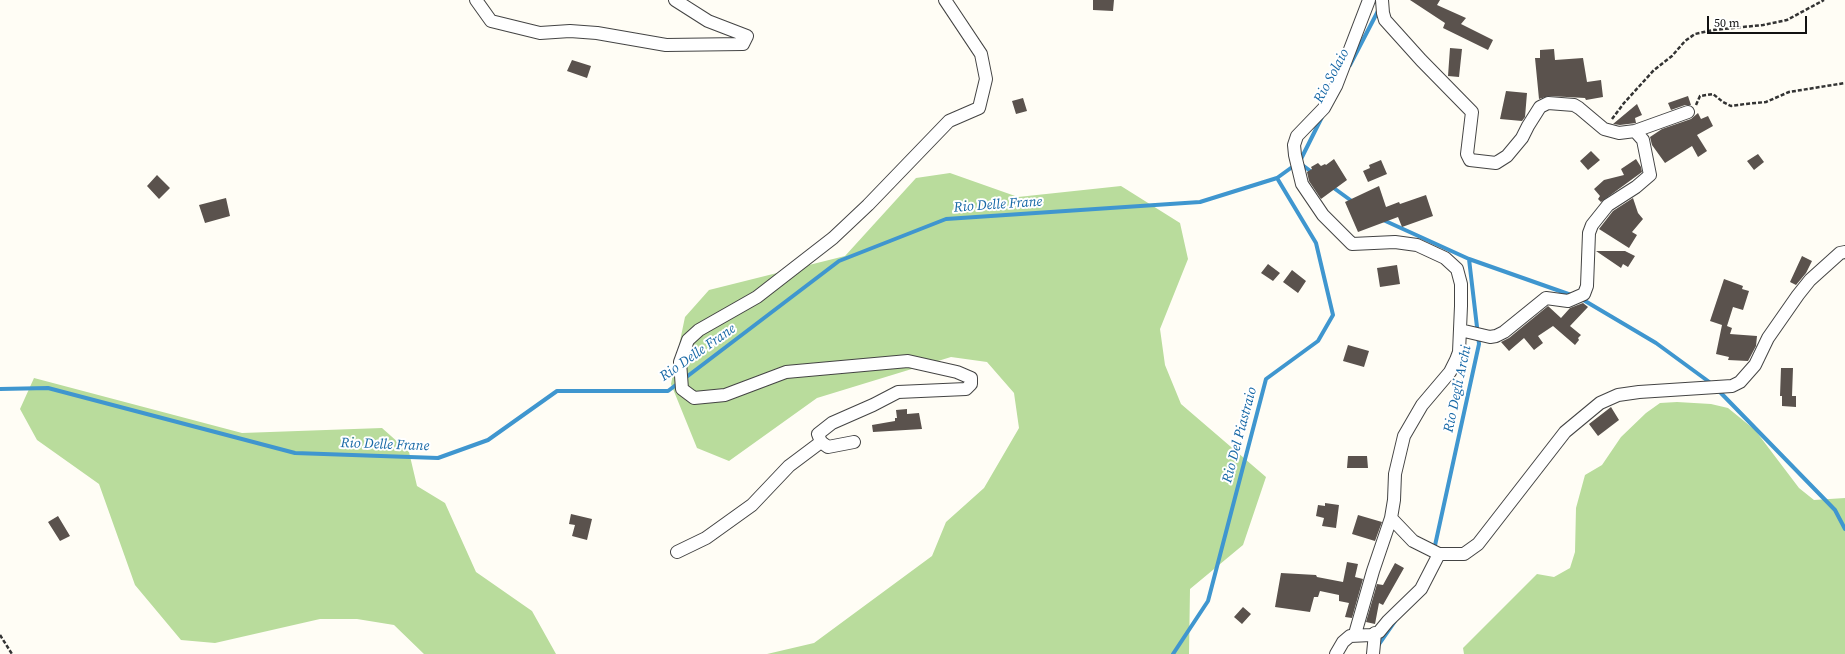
<!DOCTYPE html>
<html>
<head>
<meta charset="utf-8">
<style>
  body { margin:0 }
  #map { position:relative; width:1845px; height:654px; overflow:hidden; background:#fffdf5; font-family:"Source Serif 4",serif }
  canvas { display:block }
  .scale { position:absolute; left:1707px; top:16px; width:100px; height:18px; box-sizing:border-box; border:2px solid #111; border-top:0; padding-left:5px; font-size:12px; line-height:14px; white-space:nowrap; color:#111; -webkit-text-stroke:3px #fff; paint-order:stroke }
</style>
</head>
<body>
<div id="map">
<canvas width="1845" height="654"></canvas>
<div class="scale">50 m</div>
</div>
<script>
const g = document.querySelector('canvas').getContext('2d');
g.lineJoin = 'round';
function fillPath(path, color) { g.fillStyle = color; g.fill(path, 'evenodd'); }
const poly = rows => new Path2D(rows.map(r => 'M' + r).join(''));
function strokePath(path, color, width, dash) { g.strokeStyle = color; g.lineWidth = width; g.lineCap = dash ? 'butt' : 'round'; g.setLineDash(dash || []); g.stroke(path); }
function label(font, color, halo, rows, align = 'center') {
  g.font = font + ' "Source Serif 4",serif'; g.lineWidth = 4; g.setLineDash([]); g.textBaseline = 'middle'; g.strokeStyle = halo; g.fillStyle = color; for (const [text, x, y, turn = 0] of rows) {
    g.save(); g.translate(x, y); g.rotate((+turn || 0) * Math.PI / 180); g.textAlign = isNaN(turn) ? turn : align; if (halo) g.strokeText(text, 0, 0); g.fillText(text, 0, 0); g.restore();
  }
}
fillPath(poly([
  [950,173,1018,197,1121,186,1180,223,1188,259,1160,329,1165,365,1181,404,1266,477,1243,545,1190,589,1189,654,767,654,814,643,932,556,946,522,984,488,1019,428,1014,393,987,362,951,357,817,398,729,461,697,448,671,384,685,317,709,290,845,256,916,178],
  [34,378,242,433,382,428,409,452,417,486,445,503,476,572,532,611,556,654,424,654,394,625,357,619,320,619,215,643,181,640,135,585,99,484,37,440,20,409],
  [1677,402,1711,404,1728,408,1755,430,1799,488,1814,500,1845,498,1845,654,1464,654,1463,648,1537,574,1554,577,1570,568,1575,552,1576,508,1585,475,1602,465,1621,437,1646,413,1660,403]
]), '#b9dc9c');
strokePath(poly([
  [1350,65,1379,9],
  [1300,161,1323,115],
  [1301,164,1313,173],
  [1331,186,1353,202],
  [1381,219,1469,259,1479,344,1434,550],
  [1469,259,1574,296],
  [1580,298,1656,343,1712,384],
  [0,389,48,388,295,453,438,458,488,440,557,391,668,391,839,261,946,219,1200,202,1277,178,1295,165],
  [1718,390,1835,510,1845,529],
  [1377,647,1395,621],
  [1173,654,1208,601,1266,379,1318,341,1333,315,1316,243,1277,178]
]), '#3f96cf', 4);
fillPath(poly([
  [1093,0,1114,0,1113,11,1093,10],
  [1410,0,1440,0,1437,5,1466,18,1461,24,1493,40,1488,50,1443,28,1445,23],
  [1450,48,1462,49,1459,77,1448,76],
  [1554,49,1555,60,1583,58,1587,82,1601,80,1603,97,1586,100,1585,98,1549,96,1539,99,1535,58,1540,58,1540,50],
  [572,60,591,66,587,78,567,71],
  [1506,91,1527,93,1525,117,1522,121,1500,119],
  [1688,96,1691,105,1685,105,1671,110,1668,103],
  [1023,98,1027,111,1016,114,1012,101],
  [1637,104,1642,115,1635,118,1636,123,1620,125,1613,124],
  [1698,113,1701,119,1708,116,1713,126,1697,135,1707,151,1698,157,1692,146,1665,163,1652,145,1650,137,1662,129,1691,119],
  [1591,151,1600,160,1588,170,1580,161],
  [1758,154,1764,162,1754,170,1747,161],
  [1334,159,1347,180,1321,199,1309,181,1307,172,1312,169,1311,167,1318,163,1321,166,1325,164,1326,165],
  [1636,159,1641,167,1642,172,1601,202,1598,199,1600,196,1594,189,1604,180,1624,175,1621,169],
  [1381,160,1387,174,1368,182,1363,171,1370,168,1369,165],
  [157,175,170,188,159,199,147,186],
  [1379,186,1386,207,1399,202,1400,204,1426,195,1433,216,1402,227,1398,217,1358,232,1345,202],
  [226,198,230,216,205,223,199,205],
  [1633,198,1638,213,1643,219,1632,232,1637,235,1629,248,1599,229,1613,211],
  [1596,251,1625,251,1635,256,1628,267,1623,264,1621,268],
  [1802,256,1812,261,1806,273,1796,285,1790,282],
  [1268,264,1280,273,1273,281,1261,273],
  [1397,265,1400,284,1380,287,1377,268],
  [1292,270,1306,281,1298,293,1283,282],
  [1724,279,1743,286,1742,289,1749,291,1743,310,1733,307,1727,326,1732,328,1730,334,1757,336,1756,346,1748,361,1728,360,1729,357,1716,354,1722,325,1710,321],
  [1583,303,1588,307,1570,326,1581,335,1578,338,1579,340,1575,345,1553,326,1538,336,1543,343,1534,350,1524,338,1509,351,1501,342,1509,338,1548,306,1561,318,1570,308],
  [1348,345,1369,351,1364,367,1343,361],
  [1781,368,1793,368,1792,396,1796,396,1796,407,1782,406,1782,396,1780,396],
  [1611,407,1619,420,1598,436,1589,424],
  [907,409,907,414,919,413,922,429,873,432,872,425,895,421,895,418,897,418,896,410],
  [1348,456,1367,456,1368,468,1347,468],
  [1325,503,1339,505,1336,528,1322,526,1324,518,1316,516,1318,505,1325,506],
  [571,514,592,519,587,540,572,536,575,525,569,524],
  [1358,515,1382,522,1375,541,1352,534],
  [58,516,70,536,60,541,48,522],
  [1347,562,1358,564,1355,577,1363,579,1352,618,1345,617,1349,603,1339,601,1339,595,1320,591,1318,597,1314,597,1310,612,1275,607,1281,573,1316,575,1317,577,1343,582],
  [1395,563,1404,568,1383,605,1379,603,1375,624,1366,622,1377,584,1383,585],
  [1243,607,1251,614,1242,624,1234,617]
]), '#5a524d');
const street = poly([
  [476,0,491,21,540,33,570,31,597,33,666,45,743,44,747,36,708,21,675,0],
  [1382,0,1383,13,1385,20,1421,60,1472,112,1467,154,1470,160,1496,163,1507,156,1522,138,1528,126,1540,107,1548,103,1574,105,1579,108,1604,129,1619,133,1635,131,1688,112],
  [1460,330,1490,337,1496,336,1504,332,1546,298,1568,301,1584,294,1587,286,1589,233,1592,225,1608,205,1636,187,1650,175,1643,140,1635,131],
  [854,442,828,447,821,442,818,434,832,423,873,405,898,392,966,389,971,384,971,378,957,372,908,361,786,372,725,395,694,398,682,389,680,362,688,340,699,330,757,297,833,238,868,205,949,121,979,108,986,79,981,54,945,0],
  [1391,518,1413,541,1439,554,1464,554,1478,544,1565,432,1600,403,1618,395,1639,392,1732,386,1740,382,1755,365,1768,338,1798,295,1810,280,1840,253,1845,252],
  [677,552,706,538,752,505,789,466,821,442],
  [1355,634,1373,571,1391,518,1394,500,1395,474,1404,436,1422,405,1450,372,1456,360,1459,352,1461,306,1461,284,1457,269,1445,258,1417,245,1395,242,1352,244,1323,215,1302,184,1295,155,1294,145,1297,136,1324,108,1336,86,1369,0],
  [1336,654,1343,642,1350,636,1371,635,1379,632,1388,621,1421,589,1439,554],
  [1373,654,1375,633]
]);
strokePath(street, '#444', 14);
strokePath(poly([
  [1696,105,1700,96,1713,94,1723,102,1731,106,1745,104,1766,102,1789,92,1845,83],
  [1612,119,1624,103,1654,70,1672,56,1685,41,1695,34,1713,30,1763,25,1787,20,1824,0],
  [0,635,12,654]
]), '#333', 2.5, [4, 2]);
strokePath(street, '#fff', 12);
label('italic 14px', '#1768a6', '#fff', [
  ["Rio Solaio",1332,76,-62],
  ["Rio Delle Frane",998,205,-4],
  ["Rio Delle Frane",698,353,-35],
  ["Rio Degli Archi",1458,389,-78],
  ["Rio Del Piastraio",1240,435,-75],
  ["Rio Delle Frane",385,445,2]
]);
</script>
</body>
</html>
